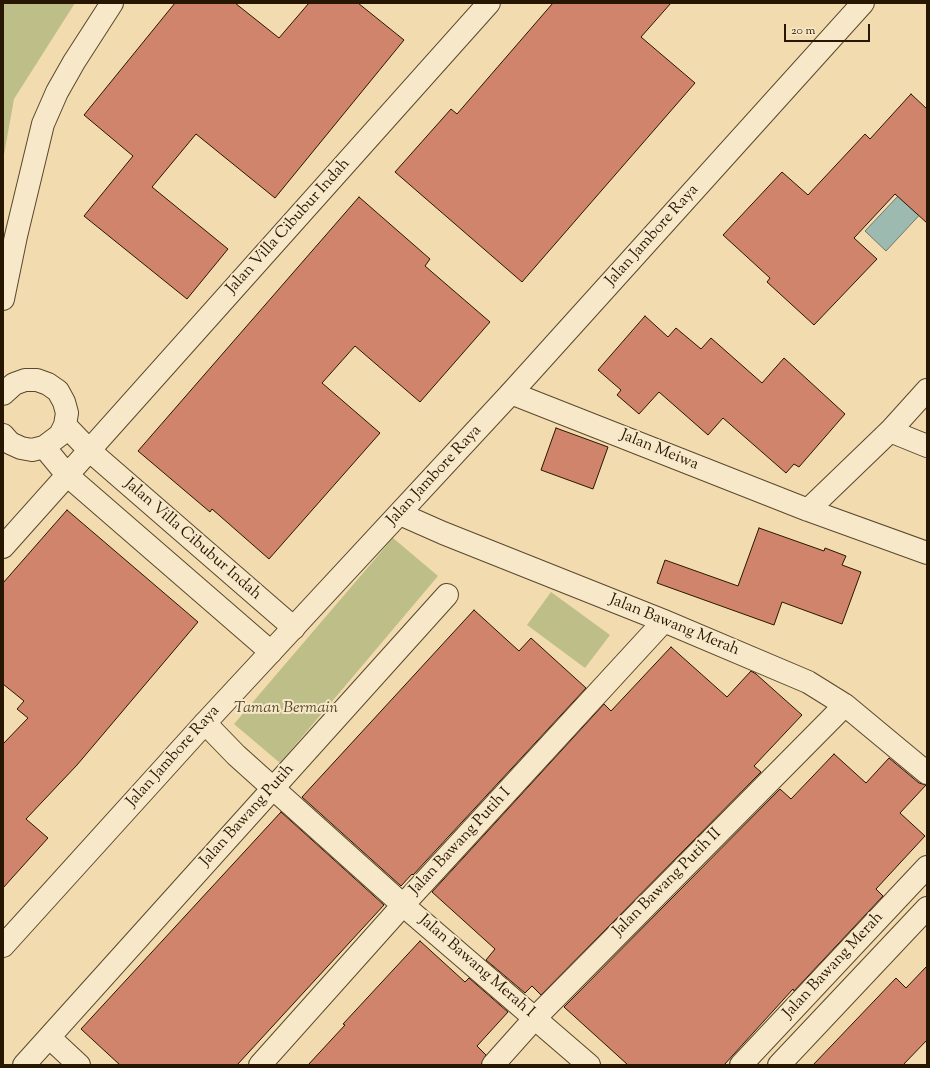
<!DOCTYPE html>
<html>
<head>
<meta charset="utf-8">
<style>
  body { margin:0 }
  #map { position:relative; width:930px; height:1068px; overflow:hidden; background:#f2dbae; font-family:"Sorts Mill Goudy",serif }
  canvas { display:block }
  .frame { position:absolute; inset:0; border:4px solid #271700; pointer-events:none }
  .scale { position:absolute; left:784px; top:24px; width:86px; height:18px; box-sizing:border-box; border:2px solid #271700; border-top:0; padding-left:5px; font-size:12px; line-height:14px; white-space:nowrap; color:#271700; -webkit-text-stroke:3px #f7e8ca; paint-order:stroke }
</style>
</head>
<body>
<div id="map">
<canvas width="930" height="1068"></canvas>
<div class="frame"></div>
<div class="scale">20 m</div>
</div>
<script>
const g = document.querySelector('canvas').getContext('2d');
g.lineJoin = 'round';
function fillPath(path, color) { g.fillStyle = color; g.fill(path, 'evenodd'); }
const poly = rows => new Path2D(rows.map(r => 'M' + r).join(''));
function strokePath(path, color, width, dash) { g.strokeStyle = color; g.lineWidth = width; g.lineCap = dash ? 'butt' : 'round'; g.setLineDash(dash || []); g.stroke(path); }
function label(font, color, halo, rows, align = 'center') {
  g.font = font + ' "Sorts Mill Goudy",serif'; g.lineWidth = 4; g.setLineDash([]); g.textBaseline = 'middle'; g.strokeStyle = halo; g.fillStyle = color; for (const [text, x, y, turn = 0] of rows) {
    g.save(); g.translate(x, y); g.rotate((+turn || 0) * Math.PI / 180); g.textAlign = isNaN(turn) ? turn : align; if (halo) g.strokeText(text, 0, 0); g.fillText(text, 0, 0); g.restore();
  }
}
fillPath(poly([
  [3,3,75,3,14,99,3,160],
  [393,538,438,576,280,763,234,724],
  [551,592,610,635,585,668,527,625]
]), '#bebf88');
const water = poly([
  [898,196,926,208,886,251,865,231,898,196]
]);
fillPath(water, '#9cbab0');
strokePath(water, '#6d796a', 1);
const building = poly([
  [175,3,235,3,279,38,309,3,358,3,404,40,275,198,196,134,152,187,228,249,187,299,84,216,133,156,84,115,175,3],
  [553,3,671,3,641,37,695,83,522,282,395,172,451,109,457,114,553,3],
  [911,94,927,109,927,223,895,194,854,238,877,259,814,325,767,282,770,278,723,235,782,172,808,195,865,134,870,139,911,94],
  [359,197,430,259,425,266,490,322,420,402,355,346,322,383,380,433,269,559,212,509,210,512,138,451,359,197],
  [645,316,668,337,676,328,701,349,711,338,762,383,784,358,845,414,799,467,794,464,786,473,723,418,708,435,659,392,639,414,617,395,621,390,598,370,645,316],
  [556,428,608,447,593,489,541,470,556,428],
  [67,510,198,622,77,765,26,819,48,838,3,888,3,744,28,718,17,709,24,701,3,684,3,583,67,510],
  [759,528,824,551,825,548,846,556,842,565,861,572,842,624,782,602,774,625,657,583,665,560,738,586,759,528],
  [474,610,519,651,531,638,586,688,413,875,412,874,401,886,302,797,474,610],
  [671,647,727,697,751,671,756,674,802,715,754,766,761,772,541,995,532,986,525,993,486,960,495,949,432,892,604,704,611,711,671,647],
  [834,754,866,783,889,758,919,783,926,785,900,813,925,836,876,889,883,896,794,991,793,989,724,1065,628,1065,564,1007,780,789,791,799,834,754],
  [281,812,384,905,237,1065,120,1065,81,1029,281,812],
  [420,941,465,982,469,978,508,1012,477,1046,486,1055,481,1065,308,1065,345,1025,343,1024,420,941],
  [927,966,927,1040,903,1065,813,1065,896,978,906,988,927,966]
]);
fillPath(building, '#d0846c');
strokePath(building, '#271700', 1);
const minor = poly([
  [3,299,16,236,43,124,57,92,74,62,112,3],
  [511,393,808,510,927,553],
  [3,394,14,384,25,380,37,380,48,384,58,391,64,402,67,413,65,425,60,435,44,447,32,450,21,448,10,443,3,435],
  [65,425,90,451,294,628],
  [890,431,927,446],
  [44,447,68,476,271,652],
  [808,510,890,431,927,390],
  [400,514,443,533,664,621,808,682,845,705,927,773],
  [3,547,489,3],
  [205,723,236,755,403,905,589,1065],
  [50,1038,79,1065],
  [24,1065,447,595],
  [260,1065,403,905,664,621],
  [493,1065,535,1018,845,705],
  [741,1065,927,867],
  [779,1065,927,908]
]);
const tertiary = poly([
  [3,946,205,723,511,393,863,3]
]);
strokePath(minor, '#5a482c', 24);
strokePath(tertiary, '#5a482c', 24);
strokePath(minor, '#f7e8ca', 22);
strokePath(tertiary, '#f7e8ca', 22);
label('16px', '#271700', '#f7e8ca', [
  ["Jalan Villa Cibubur Indah",289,227,-48],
  ["Jalan Jambore Raya",653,236,-48],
  ["Jalan Meiwa",659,451,22],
  ["Jalan Jambore Raya",435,476,-47],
  ["Jalan Villa Cibubur Indah",192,540,41],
  ["Jalan Bawang Merah",674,626,22],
  ["Jalan Jambore Raya",174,757,-48],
  ["Jalan Bawang Putih",248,816,-48],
  ["Jalan Bawang Putih I",461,842,-47],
  ["Jalan Bawang Putih II",668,883,-45],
  ["Jalan Bawang Merah",834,966,-47],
  ["Jalan Bawang Merah I",476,967,41]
]);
label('italic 16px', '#544929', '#f7e8ca', [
  ["Taman Bermain",286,709]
]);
</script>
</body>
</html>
